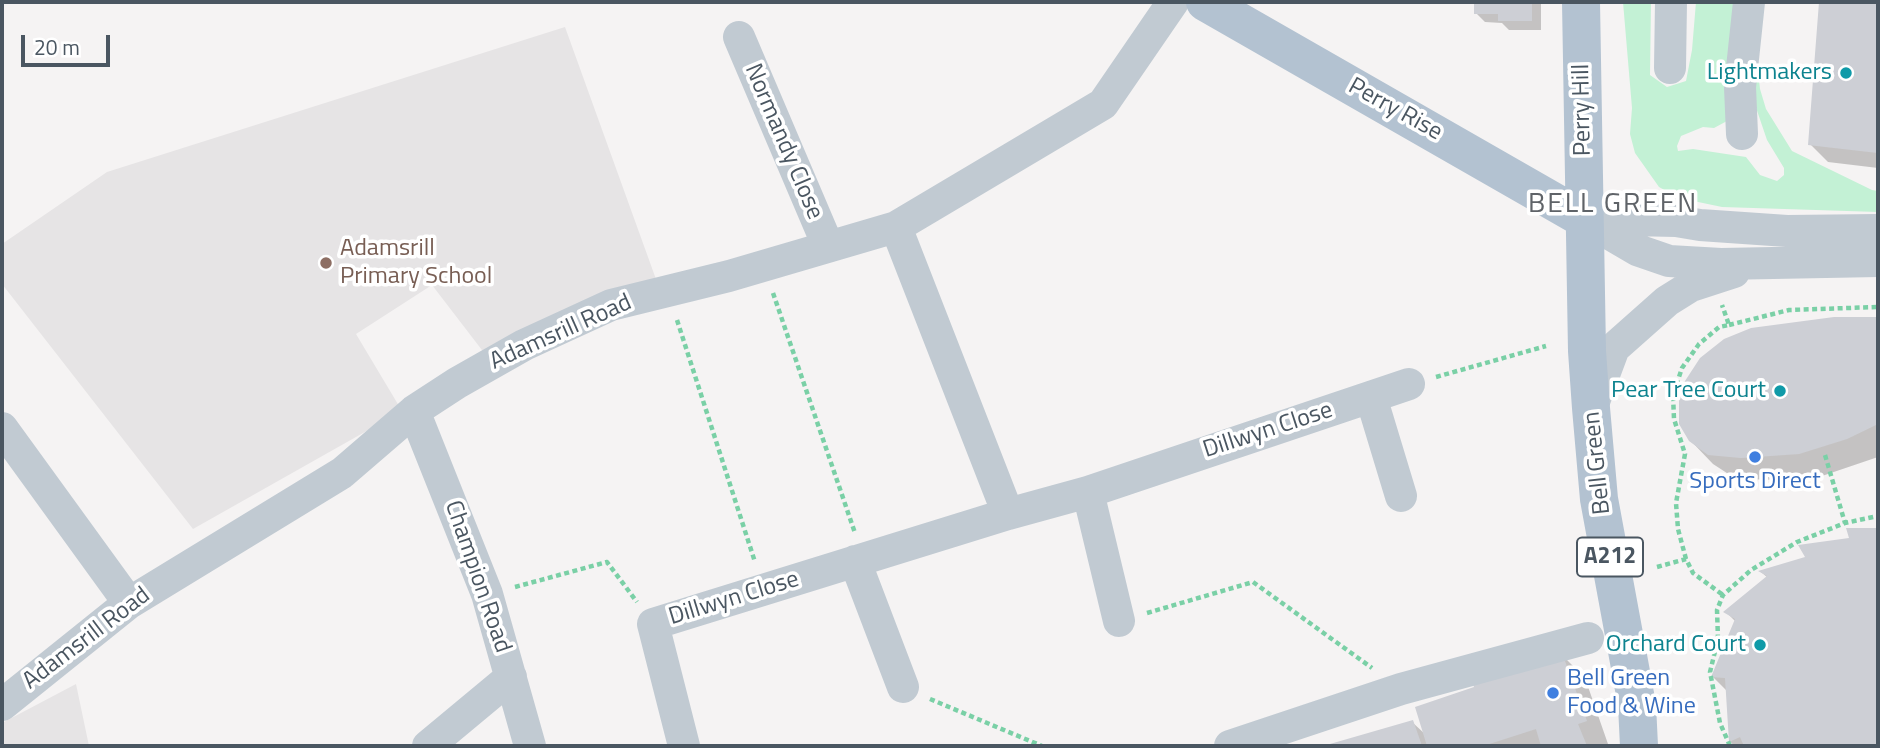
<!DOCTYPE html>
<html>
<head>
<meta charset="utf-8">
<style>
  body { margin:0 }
  #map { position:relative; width:1880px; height:748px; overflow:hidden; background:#f5f3f3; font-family:"Titillium Web",sans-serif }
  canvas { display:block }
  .frame { position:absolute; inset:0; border:4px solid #4a5661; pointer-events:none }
  .scale { position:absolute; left:21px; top:35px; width:89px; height:32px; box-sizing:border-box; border:4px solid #4a5661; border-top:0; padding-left:9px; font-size:21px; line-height:24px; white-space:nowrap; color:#4a5661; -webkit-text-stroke:5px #fff; paint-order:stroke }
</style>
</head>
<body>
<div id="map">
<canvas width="1880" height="748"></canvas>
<div class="frame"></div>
<div class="scale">20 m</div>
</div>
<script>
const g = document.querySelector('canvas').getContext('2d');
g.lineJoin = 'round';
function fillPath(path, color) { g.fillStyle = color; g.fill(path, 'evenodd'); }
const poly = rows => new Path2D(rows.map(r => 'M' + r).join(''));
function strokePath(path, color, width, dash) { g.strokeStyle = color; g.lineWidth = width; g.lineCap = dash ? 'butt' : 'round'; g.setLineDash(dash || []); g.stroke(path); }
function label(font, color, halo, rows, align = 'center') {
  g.font = font + ' "Titillium Web",sans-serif'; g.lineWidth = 7; g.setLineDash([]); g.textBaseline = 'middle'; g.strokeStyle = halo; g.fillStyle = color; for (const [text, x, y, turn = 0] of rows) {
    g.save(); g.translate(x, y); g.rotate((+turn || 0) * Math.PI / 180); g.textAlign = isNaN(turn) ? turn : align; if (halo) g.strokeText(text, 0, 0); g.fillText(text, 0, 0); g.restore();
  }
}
fillPath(poly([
  [565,27,657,282,485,354,432,285,356,334,402,411,193,529,2,284,2,244,107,172],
  [76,684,89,746,2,746,2,723]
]), '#e6e4e5');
fillPath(poly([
  [1623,2,1651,2,1650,75,1667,87,1686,81,1692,50,1696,2,1741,2,1727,121,1714,128,1703,127,1681,136,1677,146,1678,151,1693,149,1746,157,1760,175,1777,181,1784,175,1784,168,1767,140,1750,90,1757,62,1760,89,1766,109,1792,151,1872,190,1878,191,1878,212,1722,207,1679,198,1659,187,1635,153,1630,134,1632,108]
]), '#c3f1d5');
fillPath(poly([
  [1476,2,1541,2,1541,30,1509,30,1502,23,1485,22,1476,13],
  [1821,2,1878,2,1878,168,1828,162,1810,144],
  [1835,319,1878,319,1878,457,1822,476,1764,480,1733,477,1713,464,1690,440],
  [1878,529,1878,746,1735,746,1730,742,1727,691,1713,677,1736,622,1726,612,1768,578,1761,572,1807,558,1851,540,1848,530],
  [1562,655,1585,678,1608,744,1600,746,1327,746,1412,722,1425,734]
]), '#0003');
fillPath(poly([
  [1474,2,1532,2,1532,21,1498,21,1498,14,1474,14],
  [1819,2,1878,2,1878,153,1808,145],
  [1834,317,1878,317,1878,424,1847,439,1799,454,1741,458,1708,455,1689,441,1679,424,1679,401,1685,381,1700,358,1724,339,1751,328],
  [1846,528,1878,528,1878,746,1744,746,1740,737,1729,742,1725,678,1711,677,1735,619,1723,612,1767,576,1758,571,1805,557,1798,545,1849,538],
  [1562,653,1587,721,1578,724,1587,746,1541,746,1536,729,1483,746,1427,746,1415,707,1474,687,1472,682],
  [1413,720,1422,746,1323,746]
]), '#cdcfd5');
strokePath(poly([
  [773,293,855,533],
  [677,320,755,562],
  [1729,325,1789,310,1878,307],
  [1436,377,1546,346],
  [1825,455,1845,523],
  [1686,559,1678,529,1676,503,1685,454,1674,419,1673,395,1682,368,1699,344,1719,327,1729,325,1722,305],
  [1657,567,1686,559,1693,573,1723,595],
  [515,587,607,562,637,602],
  [1147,613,1253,582,1372,668],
  [930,699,1042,746],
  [1730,746,1720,723,1710,672,1718,639,1717,610,1723,595,1751,570,1797,542,1845,523,1878,516]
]), '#7ad0a6', 4.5, [5, 3.5]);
strokePath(poly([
  [739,37,828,246],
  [1670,68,1671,2],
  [1742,134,1740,87,1749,2],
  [1584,219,1637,250,1669,261,1721,264,1878,261],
  [1586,219,1676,221,1700,225,1787,231,1878,230],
  [896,227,1008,514],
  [1371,397,1401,496],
  [1592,407,1614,348,1667,301,1691,286,1734,272],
  [414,411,487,594,530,746],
  [2,428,129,603],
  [1088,492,1119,621],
  [855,561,903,687],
  [2,705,129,603,342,473,414,411,457,383,524,345,611,305,729,276,896,227,1103,104,1173,2],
  [428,746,511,677],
  [684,746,653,624,1008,514,1088,492,1409,384],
  [1230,746,1401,689,1588,638]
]), '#c1cad2', 32);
strokePath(poly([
  [1205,2,1584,219],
  [1581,2,1587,351,1591,408,1599,499,1637,705,1639,746]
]), '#b3c2d1', 38);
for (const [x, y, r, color] of [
  [1846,73,7,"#0f9aa8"],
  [326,263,7,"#8d6e63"],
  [1780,391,7,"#0f9aa8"],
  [1755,457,7,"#3f7fe0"],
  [1760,645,7,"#0f9aa8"],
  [1553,693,7,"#3f7fe0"]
]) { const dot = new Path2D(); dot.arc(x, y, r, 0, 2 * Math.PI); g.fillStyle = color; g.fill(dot); strokePath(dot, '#fff', 2.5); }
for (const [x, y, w] of [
  [1610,557,66]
]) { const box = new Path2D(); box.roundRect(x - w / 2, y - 19.5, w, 39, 5); g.fillStyle = '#fff'; g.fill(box); strokePath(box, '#4a5661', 2); }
label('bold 23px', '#4a5661', null, [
  ["A212",1610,557]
]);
label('24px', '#0d838f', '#fff', [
  ["Lightmakers",1832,73],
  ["Pear Tree Court",1766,391],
  ["Orchard Court",1746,645]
], 'right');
label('24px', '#4a5661', '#fff', [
  ["Perry Rise",1395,110,29],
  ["Perry Hill",1583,110,-91],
  ["Normandy Close",783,142,67],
  ["Adamsrill Road",561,333,-24],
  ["Dillwyn Close",1268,431,-18],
  ["Bell Green",1598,463,-96],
  ["Champion Road",477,577,71],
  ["Dillwyn Close",734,599,-17],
  ["Adamsrill Road",87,639,-37]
]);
label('24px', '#785e54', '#fff', [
  ["Adamsrill",340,249],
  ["Primary School",340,277]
], 'left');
label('24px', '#366cbe', '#fff', [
  ["Sports Direct",1755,482],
  ["Bell Green",1567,679,"left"],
  ["Food & Wine",1567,707,"left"]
]);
g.letterSpacing = '2px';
label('28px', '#5f6368', '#fff', [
  ["BELL GREEN",1613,205]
]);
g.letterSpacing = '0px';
</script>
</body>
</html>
